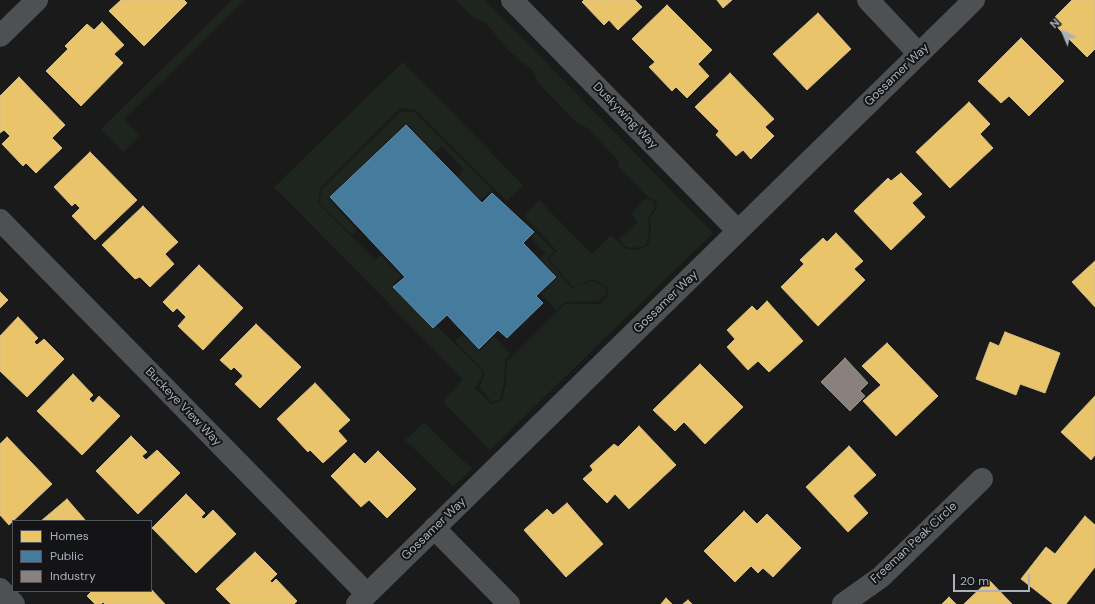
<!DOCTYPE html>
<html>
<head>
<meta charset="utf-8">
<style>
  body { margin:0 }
  #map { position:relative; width:1095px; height:604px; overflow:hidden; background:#1a1a1b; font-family:"DM Sans",sans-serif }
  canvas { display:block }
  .legend { position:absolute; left:12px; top:520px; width:140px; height:72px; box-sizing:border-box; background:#141417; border:1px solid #505459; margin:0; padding:5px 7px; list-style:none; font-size:12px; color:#aab3bc }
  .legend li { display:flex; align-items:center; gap:8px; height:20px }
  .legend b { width:20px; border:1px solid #505459 }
  .north { position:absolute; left:1043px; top:12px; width:40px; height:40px; -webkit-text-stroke:3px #141417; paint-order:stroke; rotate:316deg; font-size:11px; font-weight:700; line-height:16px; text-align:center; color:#aab3bc }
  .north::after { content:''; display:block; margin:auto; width:14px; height:18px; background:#aab3bc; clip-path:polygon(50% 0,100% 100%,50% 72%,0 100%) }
  .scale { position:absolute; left:953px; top:574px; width:77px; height:18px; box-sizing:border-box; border:2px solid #aab3bc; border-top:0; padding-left:5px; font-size:12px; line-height:14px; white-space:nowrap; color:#aab3bc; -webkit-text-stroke:3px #141417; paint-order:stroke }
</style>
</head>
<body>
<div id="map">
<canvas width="1095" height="604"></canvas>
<ul class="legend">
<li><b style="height:11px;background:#e9c46a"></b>Homes</li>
<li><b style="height:11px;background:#457b9d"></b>Public</li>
<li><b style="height:11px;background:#8a817c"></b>Industry</li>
</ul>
<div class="north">N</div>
<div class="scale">20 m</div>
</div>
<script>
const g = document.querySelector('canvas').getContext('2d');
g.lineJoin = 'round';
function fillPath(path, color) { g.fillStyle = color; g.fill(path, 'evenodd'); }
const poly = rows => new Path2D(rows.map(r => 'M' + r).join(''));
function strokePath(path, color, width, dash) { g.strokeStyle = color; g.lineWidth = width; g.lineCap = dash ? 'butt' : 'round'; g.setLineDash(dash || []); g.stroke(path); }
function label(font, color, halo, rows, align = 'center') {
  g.font = font + ' "DM Sans",sans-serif'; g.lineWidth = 4; g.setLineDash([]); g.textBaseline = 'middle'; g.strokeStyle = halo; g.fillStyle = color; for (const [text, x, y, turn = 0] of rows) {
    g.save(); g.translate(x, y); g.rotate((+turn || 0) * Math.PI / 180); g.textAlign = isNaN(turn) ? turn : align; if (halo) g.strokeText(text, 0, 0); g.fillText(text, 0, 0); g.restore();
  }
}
fillPath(poly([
  [232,0,245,0,124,119,140,135,123,152,101,129],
  [456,0,485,0,713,233,490,450,443,402,463,379,274,187,403,62,523,185,507,201,416,110,400,108,320,188,318,203,375,260,381,255,401,276,393,284,482,370,482,377,475,388,491,404,502,400,506,383,507,362,565,304,600,304,609,295,606,286,593,279,573,287,548,259,557,251,524,216,539,200,592,254,611,235,626,249,636,250,648,246,651,233,650,218,657,207,656,201,648,197,618,167,619,161,587,128,576,122,538,83,534,72,507,49,487,24,473,17],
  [400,112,414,112,492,189,481,200,458,176,464,170,442,147,435,152,406,123,328,198,357,230,352,235,319,203,322,189],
  [646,198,653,201,655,207,648,219,649,233,646,245,635,248,626,247,619,239,638,222,631,214],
  [535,232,554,251,547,259,572,288,592,281,605,287,607,294,598,301,566,302,556,310,541,294,558,277,540,258,545,253,531,238],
  [462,334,480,351,494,336,511,354,505,360,504,383,500,400,491,401,479,387,484,376,483,369,455,341],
  [424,422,472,469,453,487,405,440]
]), '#1d251e');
const homes = poly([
  [121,0,184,0,187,3,144,46,109,11,121,0],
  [584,0,635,0,642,7,618,30,609,20,604,25,582,2,584,0],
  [717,0,732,0,723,8,717,0],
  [1072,0,1095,0,1095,49,1087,57,1051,21,1072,0],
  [667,5,712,50,698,64,709,76,687,98,676,87,672,91,649,67,655,62,632,39,667,5],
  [818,13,851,49,807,90,773,54,818,13],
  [102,22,124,45,114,54,123,63,81,106,46,71,68,49,65,46,87,24,94,30,102,22],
  [1021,38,1064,81,1029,116,1009,96,1001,103,978,81,1021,38],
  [730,73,774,119,765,127,774,136,751,159,743,150,736,156,716,135,719,131,695,107,730,73],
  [19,77,65,125,52,138,62,148,36,173,26,163,23,166,2,144,10,136,4,130,0,133,0,96,19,77],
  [969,102,990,124,980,134,993,148,950,188,916,152,969,102],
  [90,152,137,200,95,240,72,216,80,208,75,203,72,206,54,187,90,152],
  [901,173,922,194,912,203,925,217,891,250,854,211,888,178,891,181,901,173],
  [143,206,178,242,165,254,174,264,150,287,140,277,135,279,102,245,143,206],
  [836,233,863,261,854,269,865,280,818,326,781,287,804,264,800,260,823,238,827,242,836,233],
  [1095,261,1095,307,1072,282,1095,261],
  [199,265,243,308,203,350,178,326,186,317,177,308,173,312,163,302,199,265],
  [0,292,8,300,0,308,0,292],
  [767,301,803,341,769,372,758,361,748,370,727,347,735,339,727,330,752,306,757,311,767,301],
  [18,317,38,338,34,342,37,345,44,339,64,359,27,397,0,371,0,336,18,317],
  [256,324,301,367,260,408,235,384,243,376,234,367,231,370,220,360,256,324],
  [1005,332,1060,353,1045,393,1020,384,1016,395,976,379,990,342,999,346,1005,332],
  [887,343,938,396,896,436,863,401,881,385,862,366,887,343],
  [700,364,743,407,705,444,684,422,675,431,653,410,700,364],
  [73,374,93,395,89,399,93,403,99,396,120,416,82,455,37,411,73,374],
  [315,383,350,420,338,431,347,441,323,463,310,450,308,452,277,419,315,383],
  [1095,396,1095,455,1091,460,1061,432,1095,396],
  [639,426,676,465,629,509,615,494,607,503,583,479,593,470,590,466,614,444,618,447,639,426],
  [131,436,147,452,142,456,146,460,157,450,180,473,138,514,96,471,131,436],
  [7,437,52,484,9,525,0,515,0,444,7,437],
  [849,446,876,475,853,496,868,513,848,532,806,487,849,446],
  [378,451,416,489,387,518,369,500,361,507,331,476,354,453,365,464,378,451],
  [186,494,205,513,201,517,204,519,213,510,236,534,196,573,152,528,186,494],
  [67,499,86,521,41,521,67,499],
  [567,503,603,544,566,577,524,530,547,509,553,515,567,503],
  [744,511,757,524,767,514,801,548,773,577,763,568,758,573,751,566,735,582,704,551,744,511],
  [1085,516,1095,525,1095,567,1066,604,1053,604,1021,579,1046,547,1055,554,1085,516],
  [255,552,277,574,270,581,272,583,276,579,297,601,294,604,231,604,216,589,255,552],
  [989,580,1012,604,964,604,989,580],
  [151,589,165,604,105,604,103,602,101,604,95,604,87,596,92,591,151,591,151,589],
  [949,597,956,604,942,604,949,597],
  [666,598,672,604,661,604,666,598],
  [688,600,692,604,683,604,688,600]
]);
fillPath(homes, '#e9c46a');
strokePath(homes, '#d6bf83', 1);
const public = poly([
  [406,125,482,203,492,193,534,232,523,243,556,277,536,296,543,303,507,338,498,330,479,349,447,315,433,328,393,287,405,277,330,197,406,125]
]);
fillPath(public, '#457b9d');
strokePath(public, '#638ca6', 1);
const industry = poly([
  [845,358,868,383,860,391,865,396,850,411,821,382,845,358]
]);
fillPath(industry, '#8a817c');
strokePath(industry, '#94908f', 1);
strokePath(poly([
  [512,0,738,231],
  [868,0,919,54],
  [0,36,37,0],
  [0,220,367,594],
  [434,528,509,604],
  [0,589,14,604],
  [357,604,974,0],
  [843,604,881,577,982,479]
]), '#4e5154', 22);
label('12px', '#aab3bc', '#141417', [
  ["Gossamer Way",897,75,-44],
  ["Duskywing Way",625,116,46],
  ["Gossamer Way",666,302,-44],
  ["Buckeye View Way",183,407,46],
  ["Gossamer Way",434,529,-44],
  ["Freeman Peak Circle",914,543,-43]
]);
</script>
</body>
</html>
